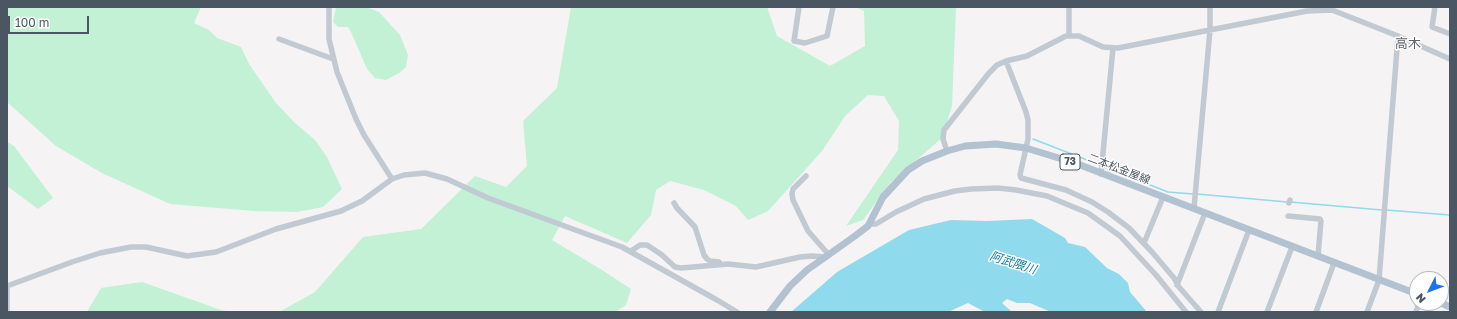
<!DOCTYPE html>
<html>
<head>
<meta charset="utf-8">
<style>
  body { margin:0 }
  #map { position:relative; width:1457px; height:319px; overflow:hidden; background:#f5f3f3; font-family:"Golos Text",sans-serif }
  canvas { display:block }
  .frame { position:absolute; inset:0; border:8px solid #4a5661; pointer-events:none }
  .north { position:absolute; left:1409px; top:271px; width:40px; height:40px; box-sizing:border-box; background:#fff; border:1px solid #b7bbc0; border-radius:50%; rotate:228deg; font-size:11px; font-weight:700; line-height:16px; text-align:center; color:#4a5661 }
  .north::after { content:''; display:block; margin:auto; width:14px; height:18px; background:#1a73e8; clip-path:polygon(50% 0,100% 100%,50% 72%,0 100%) }
  .scale { position:absolute; left:8px; top:16px; width:81px; height:18px; box-sizing:border-box; border:2px solid #4a5661; border-top:0; padding-left:5px; font-size:12px; line-height:14px; white-space:nowrap; color:#4a5661; -webkit-text-stroke:3px #fff; paint-order:stroke }
</style>
</head>
<body>
<div id="map">
<canvas width="1457" height="319"></canvas>
<div class="frame"></div>
<div class="north">N</div>
<div class="scale">100 m</div>
</div>
<script>
const g = document.querySelector('canvas').getContext('2d');
g.lineJoin = 'round';
function fillPath(path, color) { g.fillStyle = color; g.fill(path, 'evenodd'); }
const poly = rows => new Path2D(rows.map(r => 'M' + r).join(''));
function strokePath(path, color, width, dash) { g.strokeStyle = color; g.lineWidth = width; g.lineCap = dash ? 'butt' : 'round'; g.setLineDash(dash || []); g.stroke(path); }
function label(font, color, halo, rows, align = 'center') {
  g.font = font + ' "Golos Text","Noto Sans JP",sans-serif'; g.lineWidth = 3; g.setLineDash([]); g.textBaseline = 'middle'; g.strokeStyle = halo; g.fillStyle = color; for (const [text, x, y, turn = 0] of rows) {
    g.save(); g.translate(x, y); g.rotate((+turn || 0) * Math.PI / 180); g.textAlign = isNaN(turn) ? turn : align; if (halo) g.strokeText(text, 0, 0); g.fillText(text, 0, 0); g.restore();
  }
}
fillPath(poly([
  [7,7,201,7,194,23,209,30,217,38,241,47,249,64,276,103,295,123,315,140,327,157,342,189,323,207,297,212,254,211,170,204,102,173,56,146,7,102],
  [336,7,366,7,379,12,400,35,408,55,406,67,399,73,386,80,375,78,367,69,351,32,348,27,338,27,333,22],
  [571,7,767,7,777,36,830,66,865,46,864,11,855,7,956,7,952,106,942,138,891,182,863,220,846,226,898,150,899,121,884,96,868,95,845,116,822,151,768,211,748,220,736,206,704,190,670,181,656,190,651,215,627,243,565,216,552,240,602,270,631,289,626,305,615,312,279,312,315,292,363,237,421,229,475,176,506,187,527,166,523,121,557,88],
  [7,142,14,146,53,198,38,209,7,186],
  [142,282,221,310,233,312,87,312,101,288]
]), '#c3f1d5');
fillPath(poly([
  [1032,219,1065,238,1068,243,1085,247,1107,268,1119,274,1128,283,1130,292,1147,312,1051,312,1030,303,1017,303,1007,299,1002,303,1012,312,985,312,968,303,948,312,791,312,837,272,909,230,951,220,987,221]
]), '#90daee');
strokePath(poly([
  [1033,139,1100,165],
  [1104,167,1168,192,1193,194],
  [1197,194,1287,202],
  [1290,202,1382,210],
  [1386,210,1450,215]
]), '#90daee', 1.5);
strokePath(poly([
  [329,7,329,39,337,72,356,119,364,135,392,179],
  [799,7,794,41,805,43,827,36,833,7],
  [1069,7,1069,36],
  [1435,7,1432,27,1450,34],
  [279,39,333,59],
  [1006,61,1026,112,1028,120,1028,139,1020,175,1021,178,1066,190,1092,202,1108,212,1129,228,1152,252,1174,278,1179,287,1201,312],
  [947,151,943,139,944,130,989,73,997,65,1006,61,1027,56,1066,36,1079,36,1103,47,1118,48,1307,11,1332,10,1398,36,1450,59],
  [1101,174,1113,48],
  [806,176,793,189,792,194,793,200,808,231,829,255],
  [674,203,677,208,695,227,704,255,707,259,710,261,719,262],
  [1289,203,1290,200],
  [1194,208,1210,30,1210,7],
  [1288,216,1320,219,1321,221,1318,256],
  [869,224,876,224,896,212,924,199,955,191,971,189,998,188,1016,190,1047,196,1088,213,1120,236,1156,275,1186,312],
  [1144,243,1163,197],
  [631,251,640,245,647,245,662,255,675,267,681,268,728,264,756,267,800,257,812,256,826,257],
  [1177,285,1205,213],
  [7,310,7,286,72,262,100,253,131,247,146,247,187,256,216,252,276,229,341,211,362,201,392,179,404,175,425,173,447,179,488,198,622,247,717,300,737,312],
  [1218,312,1249,230],
  [1267,312,1292,247],
  [1316,312,1334,263],
  [1367,312,1379,280,1398,36],
  [1416,312,1419,303]
]), '#c1cad2', 5.5);
strokePath(poly([
  [1441,303,1450,307],
  [770,312,790,286,807,270,855,236,868,226,883,197,908,170,922,161,947,151,965,146,996,144,1026,148,1075,163,1417,294]
]), '#b3c2d1', 7);
for (const [x, y, w] of [
  [1070,162,20]
]) { const box = new Path2D(); box.roundRect(x - w / 2, y - 8, w, 16, 3); g.fillStyle = '#fff'; g.fill(box); strokePath(box, '#4a5661', 1); }
label('bold 10px', '#4a5661', null, [
  ["73",1070,162]
]);
label('11px', '#4a5661', '#fff', [
  ["二本松金屋線",1119,169,21]
]);
label('italic 12px', '#0c7c9b', '#fff', [
  ["阿武隈川",1013,263,18]
]);
label('13px', '#5f6368', '#fff', [
  ["高木",1408,44]
]);
</script>
</body>
</html>
